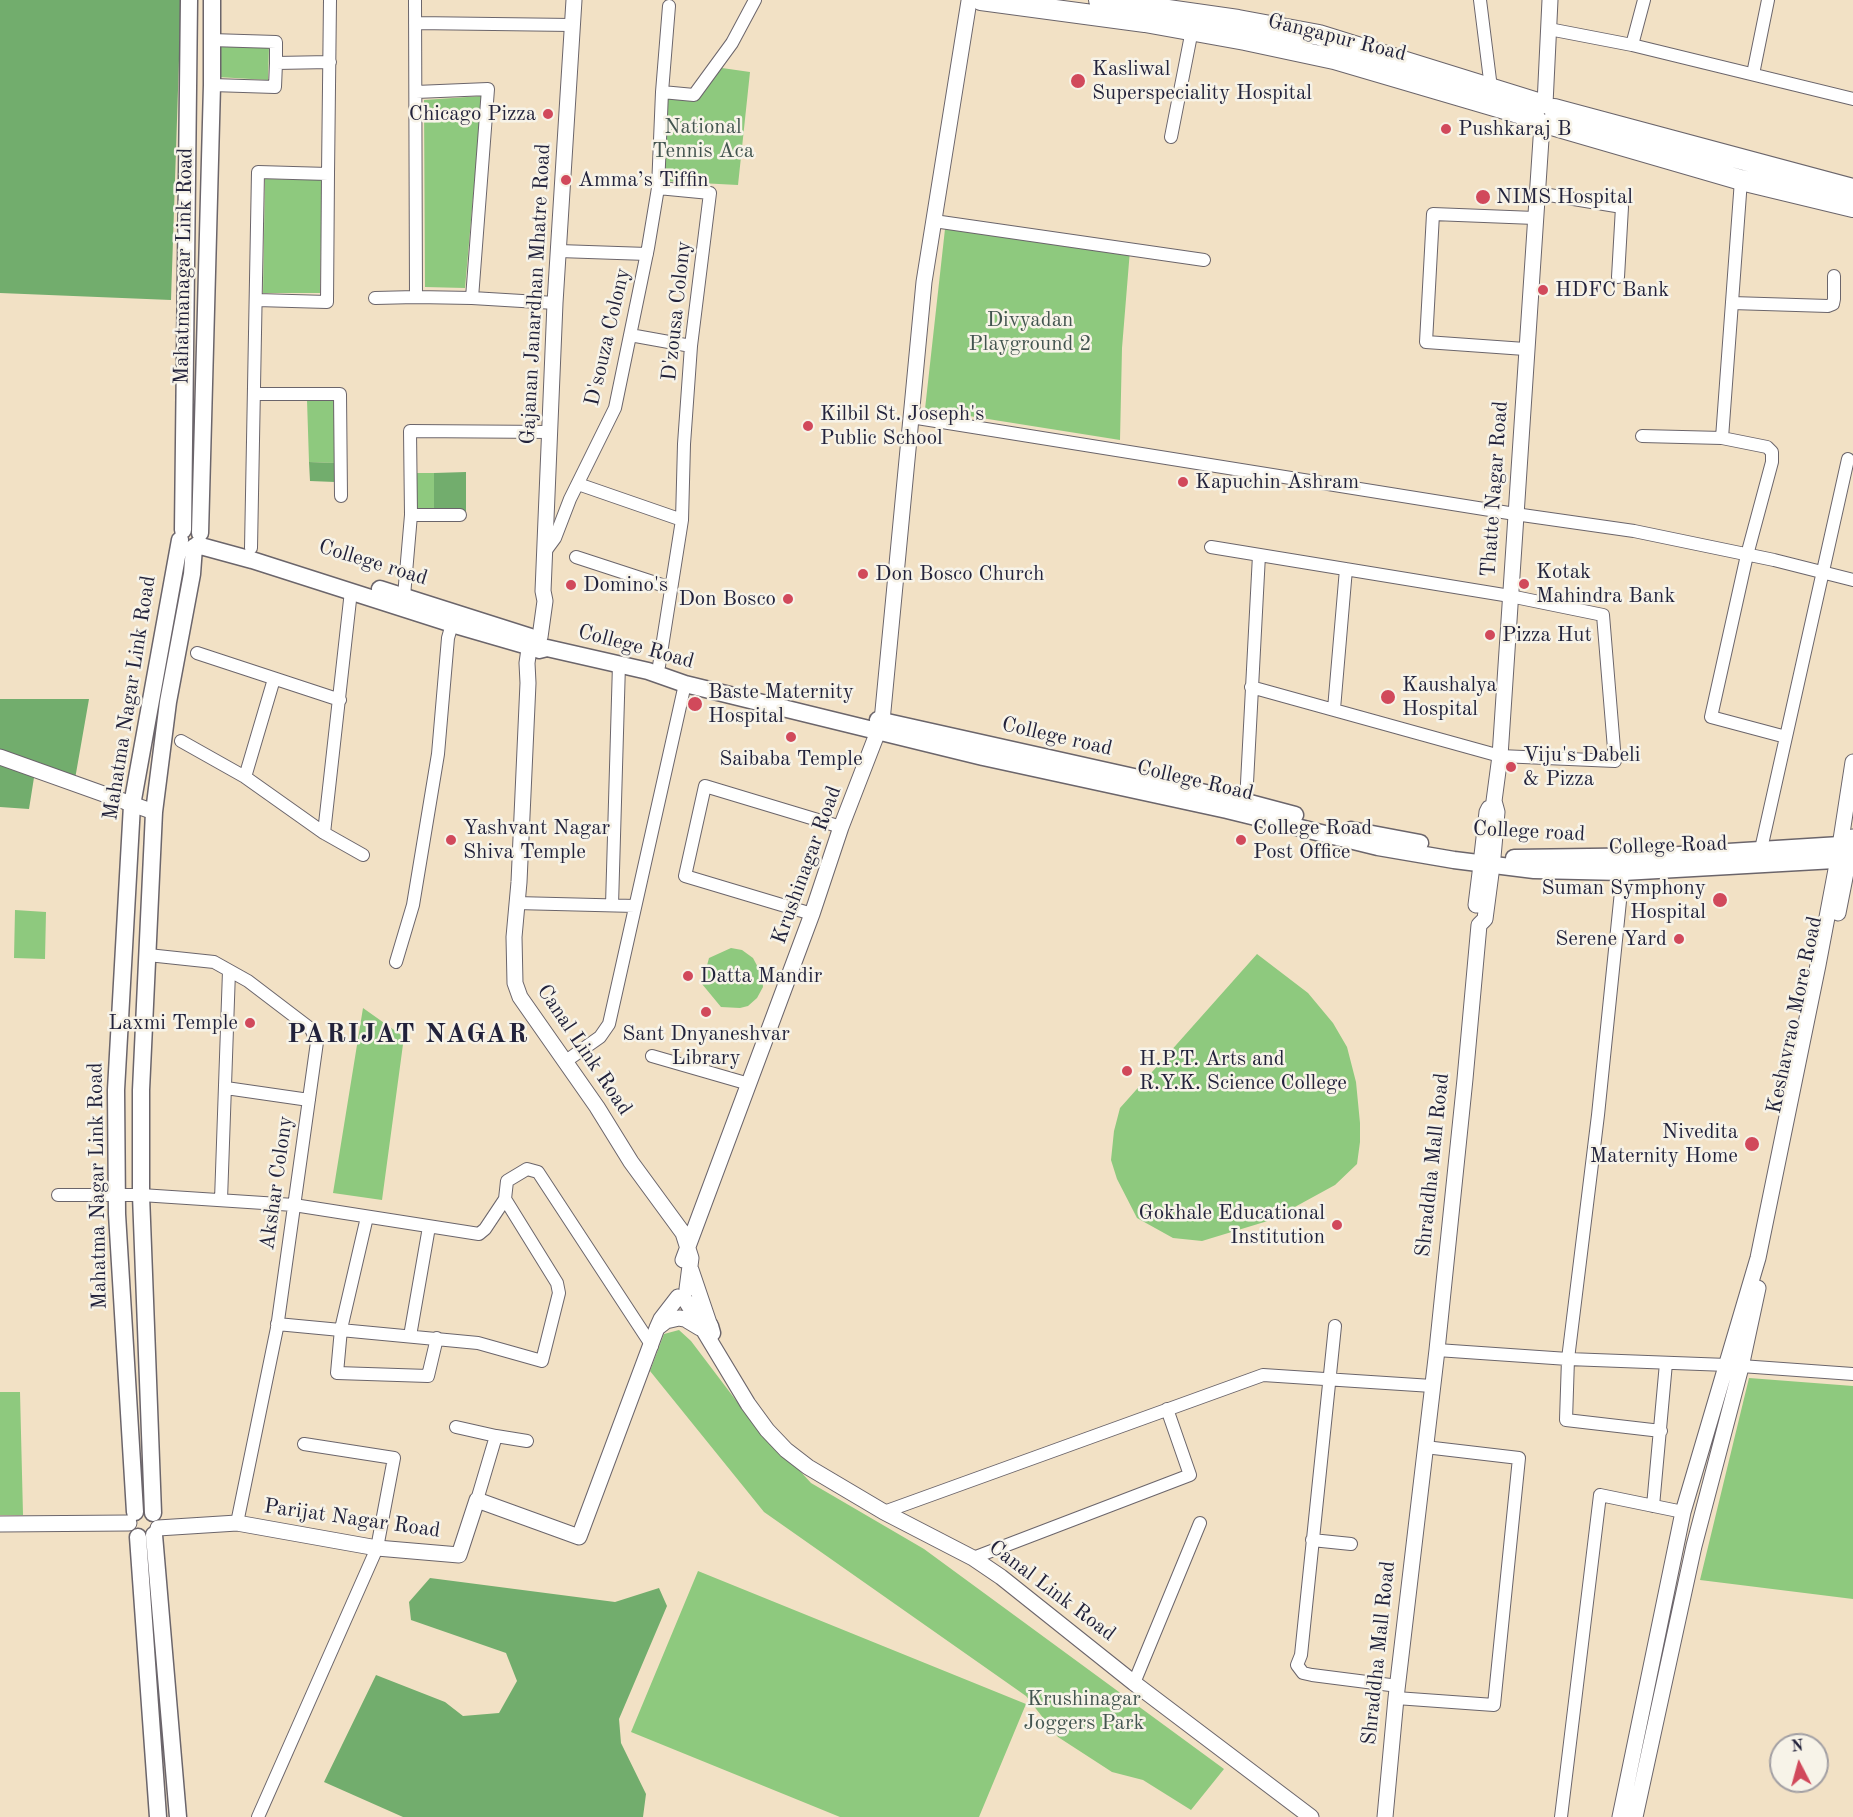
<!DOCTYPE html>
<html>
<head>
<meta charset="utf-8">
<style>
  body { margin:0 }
  #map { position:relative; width:1853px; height:1817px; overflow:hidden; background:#f2e1c5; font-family:"Old Standard TT",serif }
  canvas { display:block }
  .north { position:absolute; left:1769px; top:1733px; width:60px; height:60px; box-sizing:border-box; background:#f7f3e8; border:2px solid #a29fa3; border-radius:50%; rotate:354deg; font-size:16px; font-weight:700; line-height:24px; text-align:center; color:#22223b }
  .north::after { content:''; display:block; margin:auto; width:21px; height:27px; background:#d1495b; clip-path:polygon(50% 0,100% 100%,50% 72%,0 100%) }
</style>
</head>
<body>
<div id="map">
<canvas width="1853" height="1817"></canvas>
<div class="north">N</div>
</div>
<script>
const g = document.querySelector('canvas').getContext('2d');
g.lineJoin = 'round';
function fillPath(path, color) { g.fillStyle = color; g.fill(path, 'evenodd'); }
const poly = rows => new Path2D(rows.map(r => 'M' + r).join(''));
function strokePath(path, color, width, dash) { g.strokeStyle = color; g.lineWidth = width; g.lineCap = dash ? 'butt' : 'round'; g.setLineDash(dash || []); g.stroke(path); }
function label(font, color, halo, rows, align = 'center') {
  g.font = font + ' "Old Standard TT",serif'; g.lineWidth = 5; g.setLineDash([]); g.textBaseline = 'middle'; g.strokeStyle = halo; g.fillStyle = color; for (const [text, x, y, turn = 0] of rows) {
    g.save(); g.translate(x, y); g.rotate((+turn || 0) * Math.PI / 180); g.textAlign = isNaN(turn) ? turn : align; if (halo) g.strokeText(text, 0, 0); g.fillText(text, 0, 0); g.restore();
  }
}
fillPath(poly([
  [218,46,269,46,268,80,218,77],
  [722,68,750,72,738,185,661,181,664,94,695,98],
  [482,96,465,288,425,287,424,100],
  [265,179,322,180,320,293,263,293],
  [945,229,1130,250,1122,348,1120,440,925,409],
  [307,400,335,400,335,463,309,462],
  [416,473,434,473,434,511,417,509],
  [15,910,46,912,45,959,14,958],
  [731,948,742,950,753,958,762,975,763,987,757,998,748,1006,740,1008,721,1007,702,984,709,958],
  [1257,954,1308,993,1333,1023,1347,1047,1356,1082,1360,1123,1360,1142,1357,1164,1335,1185,1271,1220,1202,1241,1173,1238,1137,1218,1117,1179,1111,1160,1114,1131,1120,1108],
  [363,1008,404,1037,382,1200,333,1193],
  [679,1330,691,1341,741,1407,811,1483,924,1549,1224,1769,1191,1810,1143,1780,1112,1772,1058,1737,1026,1696,764,1512,650,1371,664,1334],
  [1749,1378,1853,1386,1853,1599,1700,1580],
  [0,1392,20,1392,23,1515,0,1515],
  [698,1571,1026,1704,979,1817,840,1817,631,1732]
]), '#8ec97e');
fillPath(poly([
  [0,0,181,0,171,300,0,293],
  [309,462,335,463,335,482,310,481],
  [466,472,466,511,434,511,434,473],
  [0,699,89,699,75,779,36,765,29,809,0,807],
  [430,1578,615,1602,659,1588,667,1606,619,1719,621,1743,646,1794,643,1817,403,1817,324,1782,376,1675,445,1702,463,1716,499,1713,517,1681,506,1653,411,1620,409,1602]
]), '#72ad6d');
const minor = poly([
  [415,0,416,297,472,298,555,303],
  [1480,0,1491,88],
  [415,23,572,25],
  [1549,29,1632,45,1644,0],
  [211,40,276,42,276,63],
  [1632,45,1853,99],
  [1753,74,1768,0],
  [212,85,275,87,276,63,330,62],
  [416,92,488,89,472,298],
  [662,92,694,95,732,43,755,0],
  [1171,137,1192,30],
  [1537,193,1622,207,1618,277],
  [934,221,1204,260],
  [559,251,647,254],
  [375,298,416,297],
  [257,300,327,302,328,174],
  [1732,303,1828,306,1833,304,1834,299,1834,276],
  [630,335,691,346],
  [1525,349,1426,342,1433,214,1535,218],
  [255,394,340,394,341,496],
  [911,417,1515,514,1634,531,1774,560,1853,580],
  [1642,436,1722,438,1767,447,1772,452,1772,462,1747,555,1711,717,1786,737],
  [1722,438,1741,180],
  [578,484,682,520],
  [411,515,460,515],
  [1211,547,1510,596,1603,615,1615,761,1500,756,1251,687],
  [251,548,258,172,328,174,330,0],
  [544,553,555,538,570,499,615,408,648,248,658,188],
  [576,557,671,588],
  [351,591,324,833,363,855],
  [404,596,411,515,410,431,550,432],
  [197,653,340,700],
  [659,666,682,520,684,444,691,346,710,193,658,188,662,92,669,6],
  [1334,709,1346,569],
  [181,741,245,777,324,833],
  [245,777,274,679],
  [1246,802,1259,555],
  [1761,849,1848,459],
  [1623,872,1598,1115,1568,1359,1727,1365,1853,1374],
  [516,903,635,906],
  [612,905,619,664],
  [812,914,685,876,705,786,841,827],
  [148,955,214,962,248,981,311,1029,317,1042,277,1328,237,1523],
  [396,962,413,905,438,754,448,638,452,624],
  [652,1056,749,1084],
  [566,1061,600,1037,609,1024,685,684],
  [226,1088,309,1100],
  [58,1195,141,1195,294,1205,479,1234,485,1229,505,1199],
  [221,1200,229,971],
  [367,1217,341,1329,337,1373,428,1376,437,1338],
  [277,1324,478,1343,542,1361,559,1293,557,1283,505,1199,507,1181,527,1169,538,1172,652,1346],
  [1335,1326,1301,1655,1297,1665,1303,1673,1312,1675,1398,1686],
  [410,1336,429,1227],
  [1437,1350,1568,1359,1566,1420,1661,1431],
  [456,1427,496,1436,477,1500],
  [496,1436,527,1441],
  [1653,1506,1666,1363],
  [884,1512,1263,1375,1432,1386],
  [1312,1540,1351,1544],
  [973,1558,1190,1475,1167,1409],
  [1134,1683,1200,1523],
  [1396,1698,1494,1705,1519,1458,1425,1447],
  [258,1817,377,1548,394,1458,304,1444],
  [1561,1817,1600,1495,1683,1512]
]);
const tertiary = poly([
  [1545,104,1550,0],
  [540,637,545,601,543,591,555,303,574,0],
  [529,649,527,663,528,683,519,882,514,937,515,983,520,997,597,1107,631,1162,683,1233,691,1258,687,1289],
  [0,757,154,812],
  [1482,855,1487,812,1489,808],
  [1493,857,1497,812,1494,801,1500,756,1542,124],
  [1476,905,1481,865],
  [1838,913,1853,837],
  [683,1260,812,914,841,827,882,721,924,282,969,1],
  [691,1270,710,1326],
  [686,1301,748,1404,767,1430,786,1450,808,1467,884,1512,973,1558,1001,1577,1134,1683,1311,1817],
  [657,1328,666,1321,679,1318,685,1319,700,1328],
  [0,1524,129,1523],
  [158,1528,237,1523,377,1548,459,1555,477,1500,579,1537,657,1328,661,1319,678,1297],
  [1385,1817,1396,1698,1437,1350,1465,1079,1479,925,1485,919,1492,866],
  [1620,1817,1683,1512,1758,1258,1818,965,1838,859,1853,762],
  [1635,1817,1694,1546,1741,1367,1758,1288]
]);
const secondary = poly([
  [183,530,189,0],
  [200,533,212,85,212,0],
  [197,545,252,560,452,624,528,646],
  [380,589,531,637],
  [539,650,547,648,648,671,685,684,983,757,1227,810,1378,847,1454,860,1534,870,1623,872,1853,859],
  [878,720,1246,802,1295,815],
  [1351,830,1420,843],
  [1514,858,1664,856,1840,845,1853,847],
  [710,1326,712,1333],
  [135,1512,117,1214,116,1090,132,805,180,540],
  [153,1513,141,1195,141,1090,154,812,168,702,192,574,194,547],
  [154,1535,178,1817],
  [138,1537,158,1817]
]);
const primary = poly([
  [981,0,1145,22,1245,40,1334,59,1535,118],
  [1099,0,1238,20,1319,35,1541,104],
  [1554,109,1853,189],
  [1548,124,1741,180,1853,207]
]);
strokePath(minor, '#6b656b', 14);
strokePath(tertiary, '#6b656b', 17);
strokePath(secondary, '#6b656b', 19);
strokePath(primary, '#6b656b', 22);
strokePath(minor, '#fff', 12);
strokePath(tertiary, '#fff', 15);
strokePath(secondary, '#fff', 16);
strokePath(primary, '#fff', 20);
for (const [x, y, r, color] of [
  [1078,81,8,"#d1495b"],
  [548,114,6,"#d1495b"],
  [1446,129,6,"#d1495b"],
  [566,180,6,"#d1495b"],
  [1483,197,8,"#d1495b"],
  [1543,290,6,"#d1495b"],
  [808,426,6,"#d1495b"],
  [1183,482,6,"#d1495b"],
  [863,574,6,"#d1495b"],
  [1524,584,6,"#d1495b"],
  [571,585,6,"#d1495b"],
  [788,599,6,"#d1495b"],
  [1490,635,6,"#d1495b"],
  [1388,697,8,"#d1495b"],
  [695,704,8,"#d1495b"],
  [791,737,6,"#d1495b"],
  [1511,767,6,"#d1495b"],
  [451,840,6,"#d1495b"],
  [1241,840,6,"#d1495b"],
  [1720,900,8,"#d1495b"],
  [1679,939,6,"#d1495b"],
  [688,976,6,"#d1495b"],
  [706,1012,6,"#d1495b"],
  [250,1023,6,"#d1495b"],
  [1127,1071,6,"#d1495b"],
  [1752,1144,8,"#d1495b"],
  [1337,1225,6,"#d1495b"]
]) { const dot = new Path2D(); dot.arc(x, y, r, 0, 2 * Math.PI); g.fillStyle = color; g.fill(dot); strokePath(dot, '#f7f3e8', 2); }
label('21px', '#22223b', '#f7f3e8', [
  ["Gangapur Road",1337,38,14],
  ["Mahatmanagar Link Road",184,266,-89],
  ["Gajanan Janardhan Mhatre Road",536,294,-87],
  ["D'zousa Colony",677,311,-84],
  ["D'souza Colony",608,337,-77],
  ["Thatte Nagar Road",1495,489,-86],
  ["College road",373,563,17],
  ["College Road",636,647,15],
  ["Mahatma Nagar Link Road",130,698,-81],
  ["College road",1057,737,13],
  ["College Road",1195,781,13],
  ["College road",1529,832,3],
  ["College Road",1668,846,-2],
  ["Krushinagar Road",807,865,-70],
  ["Keshavrao More Road",1795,1015,-78],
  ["Canal Link Road",584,1050,56],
  ["Shraddha Mall Road",1433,1165,-84],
  ["Akshar Colony",277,1183,-82],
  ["Mahatma Nagar Link Road",98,1186,-91],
  ["Parijat Nagar Road",352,1519,8],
  ["Canal Link Road",1052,1591,37],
  ["Shraddha Mall Road",1379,1653,-84]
]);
label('21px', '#22223b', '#f7f3e8', [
  ["Kasliwal",1092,69],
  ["Superspeciality Hospital",1092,93],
  ["Chicago Pizza",536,114,"right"],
  ["Pushkaraj B",1458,129],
  ["Amma’s Tiffin",578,180],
  ["NIMS Hospital",1496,197],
  ["HDFC Bank",1555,290],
  ["Kilbil St. Joseph's",820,414],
  ["Public School",820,438],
  ["Kapuchin Ashram",1195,482],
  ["Kotak",1536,572],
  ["Mahindra Bank",1536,596],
  ["Don Bosco Church",875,574],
  ["Domino's",583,585],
  ["Don Bosco",776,599,"right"],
  ["Pizza Hut",1502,635],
  ["Kaushalya",1402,685],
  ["Hospital",1402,709],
  ["Baste Maternity",708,692],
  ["Hospital",708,716],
  ["Viju's Dabeli",1523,755],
  ["& Pizza",1523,779],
  ["Saibaba Temple",791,759,"center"],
  ["Yashvant Nagar",463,828],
  ["Shiva Temple",463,852],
  ["College Road",1253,828],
  ["Post Office",1253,852],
  ["Suman Symphony",1706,888,"right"],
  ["Hospital",1706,912,"right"],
  ["Serene Yard",1667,939,"right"],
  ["Datta Mandir",700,976],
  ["Laxmi Temple",238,1023,"right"],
  ["Sant Dnyaneshvar",706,1034,"center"],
  ["Library",706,1058,"center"],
  ["H.P.T. Arts and",1139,1059],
  ["R.Y.K. Science College",1139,1083],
  ["Nivedita",1738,1132,"right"],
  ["Maternity Home",1738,1156,"right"],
  ["Gokhale Educational",1325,1213,"right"],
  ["Institution",1325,1237,"right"]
], 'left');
label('21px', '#42544f', '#f7f3e8', [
  ["National",703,127],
  ["Tennis Aca",703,151],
  ["Divyadan",1030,320],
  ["Playground 2",1030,344],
  ["Krushinagar",1084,1699],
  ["Joggers Park",1084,1723]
]);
g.letterSpacing = '1.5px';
label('bold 27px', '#22223b', '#f7f3e8', [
  ["PARIJAT NAGAR",408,1035]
]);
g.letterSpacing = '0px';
</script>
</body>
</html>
